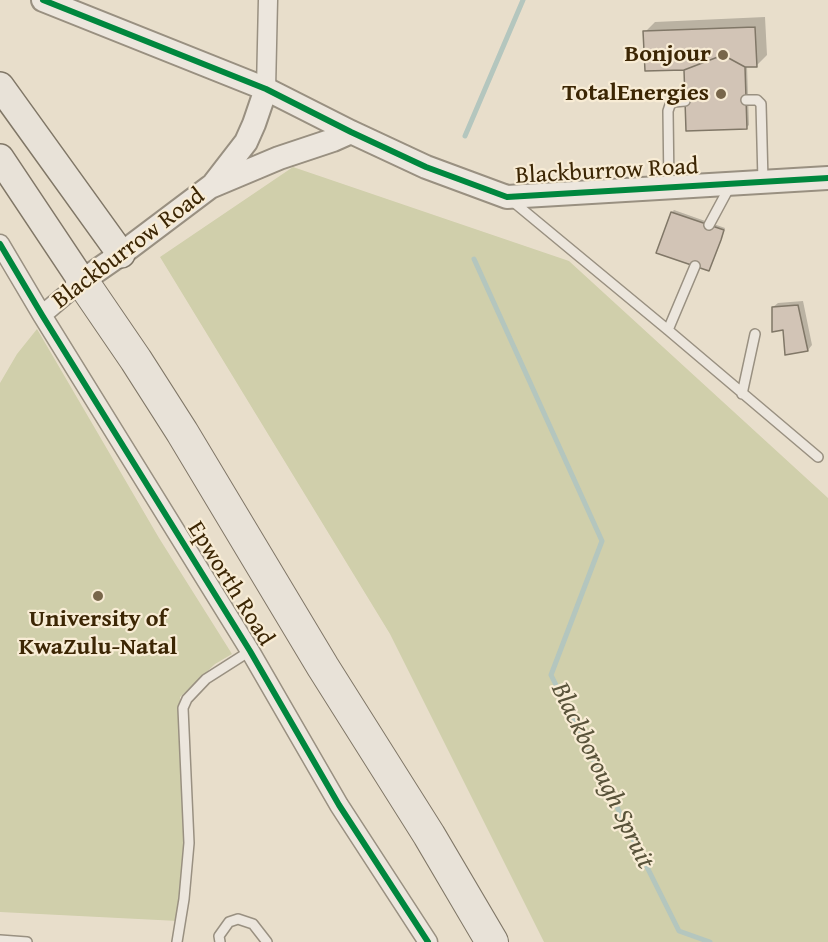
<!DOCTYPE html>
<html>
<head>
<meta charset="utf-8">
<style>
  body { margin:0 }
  canvas { display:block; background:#e8decb }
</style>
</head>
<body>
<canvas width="828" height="942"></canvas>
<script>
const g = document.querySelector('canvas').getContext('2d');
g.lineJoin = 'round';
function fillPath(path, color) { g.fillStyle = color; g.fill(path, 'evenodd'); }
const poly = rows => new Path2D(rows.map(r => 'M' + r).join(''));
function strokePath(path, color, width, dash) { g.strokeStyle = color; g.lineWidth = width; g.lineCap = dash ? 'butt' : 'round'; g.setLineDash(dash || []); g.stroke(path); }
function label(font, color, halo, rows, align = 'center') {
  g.font = font + ' "Gentium Book Plus",serif'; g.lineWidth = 4.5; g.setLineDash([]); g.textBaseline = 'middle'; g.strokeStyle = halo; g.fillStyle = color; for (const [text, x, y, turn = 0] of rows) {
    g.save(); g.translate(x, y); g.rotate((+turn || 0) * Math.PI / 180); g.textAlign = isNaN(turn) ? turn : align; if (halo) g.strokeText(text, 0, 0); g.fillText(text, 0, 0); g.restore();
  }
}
fillPath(poly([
  [293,167,569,261,828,498,828,942,544,942,390,634,160,257],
  [37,329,159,538,232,654,215,664,180,697,180,739,185,843,178,921,0,912,0,383,17,354]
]), '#d0cfab');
fillPath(poly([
  [765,17,767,55,757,65,747,66,749,125,747,127,686,68,645,32,655,22],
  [674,210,725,228,722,237,709,270,672,212],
  [803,301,812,345,808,350,784,328,773,307,778,303]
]), '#0003');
strokePath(poly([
  [465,136,523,0],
  [474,259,602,541,551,675,679,931,710,942]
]), '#b4c6be', 5);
const building = poly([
  [755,27,757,67,745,67,723,55,684,70,645,71,643,31,755,27],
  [723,55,745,67,747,129,686,131,684,70,723,55],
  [671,212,724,230,721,240,709,271,656,253,671,212],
  [798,305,808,351,785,355,783,330,772,332,772,307,798,305]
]);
fillPath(building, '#d2c4b6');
strokePath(building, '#807767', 1.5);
const service = poly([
  [746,100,757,100,761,104,763,181],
  [669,188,668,111,670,105,674,102,685,101],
  [511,200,668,330,818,457],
  [709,225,730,186],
  [668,330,695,266],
  [742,394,755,334],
  [0,940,27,942],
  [177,942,184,899,189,843,183,708,187,699,206,679,250,651],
  [220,942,219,936,229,922,238,919,253,924,267,942]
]);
const minor = poly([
  [266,89,268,0],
  [0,244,42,315,250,651,339,805,428,942],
  [42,315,82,281]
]);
const tertiary = poly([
  [43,0,266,89,351,132,426,167,507,197,828,178],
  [212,186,246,142,254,124,266,89],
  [82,281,121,254,210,187,279,158,333,140,351,132]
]);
const primary = poly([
  [0,86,121,254],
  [0,158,82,281]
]);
const motorway = poly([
  [82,281,136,360,182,432,323,667,429,835,492,942]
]);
strokePath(service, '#999081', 12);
strokePath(minor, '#999081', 21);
strokePath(tertiary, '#999081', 26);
strokePath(primary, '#807767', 30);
strokePath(motorway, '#807767', 34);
strokePath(service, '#ece6dd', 9);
strokePath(minor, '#ece6dd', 18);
strokePath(tertiary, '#ece6dd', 22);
strokePath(primary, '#e8e2d8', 27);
strokePath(motorway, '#e8e2d8', 32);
strokePath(poly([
  [43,0,266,89,351,132,426,167,507,197,828,178],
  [0,244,42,315,250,651,339,805,428,942]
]), '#00873e', 6);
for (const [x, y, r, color] of [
  [723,55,6,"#78664a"],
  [721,94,6,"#78664a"],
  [98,596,6,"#78664a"]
]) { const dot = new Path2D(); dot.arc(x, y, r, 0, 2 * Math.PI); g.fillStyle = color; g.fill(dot); strokePath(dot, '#f8ecd5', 2); }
label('bold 24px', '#3c2604', '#f8ecd5', [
  ["Bonjour",711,55],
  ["TotalEnergies",709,94],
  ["University of",98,620,"center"],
  ["KwaZulu-Natal",98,648,"center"]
], 'right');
label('24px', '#3c2604', '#f8ecd5', [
  ["Blackburrow Road",607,172,-3],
  ["Blackburrow Road",129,249,-37],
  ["Epworth Road",230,584,58]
]);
label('italic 26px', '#59533a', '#f8ecd5', [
  ["Blackborough Spruit",602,776,64]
]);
</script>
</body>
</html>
